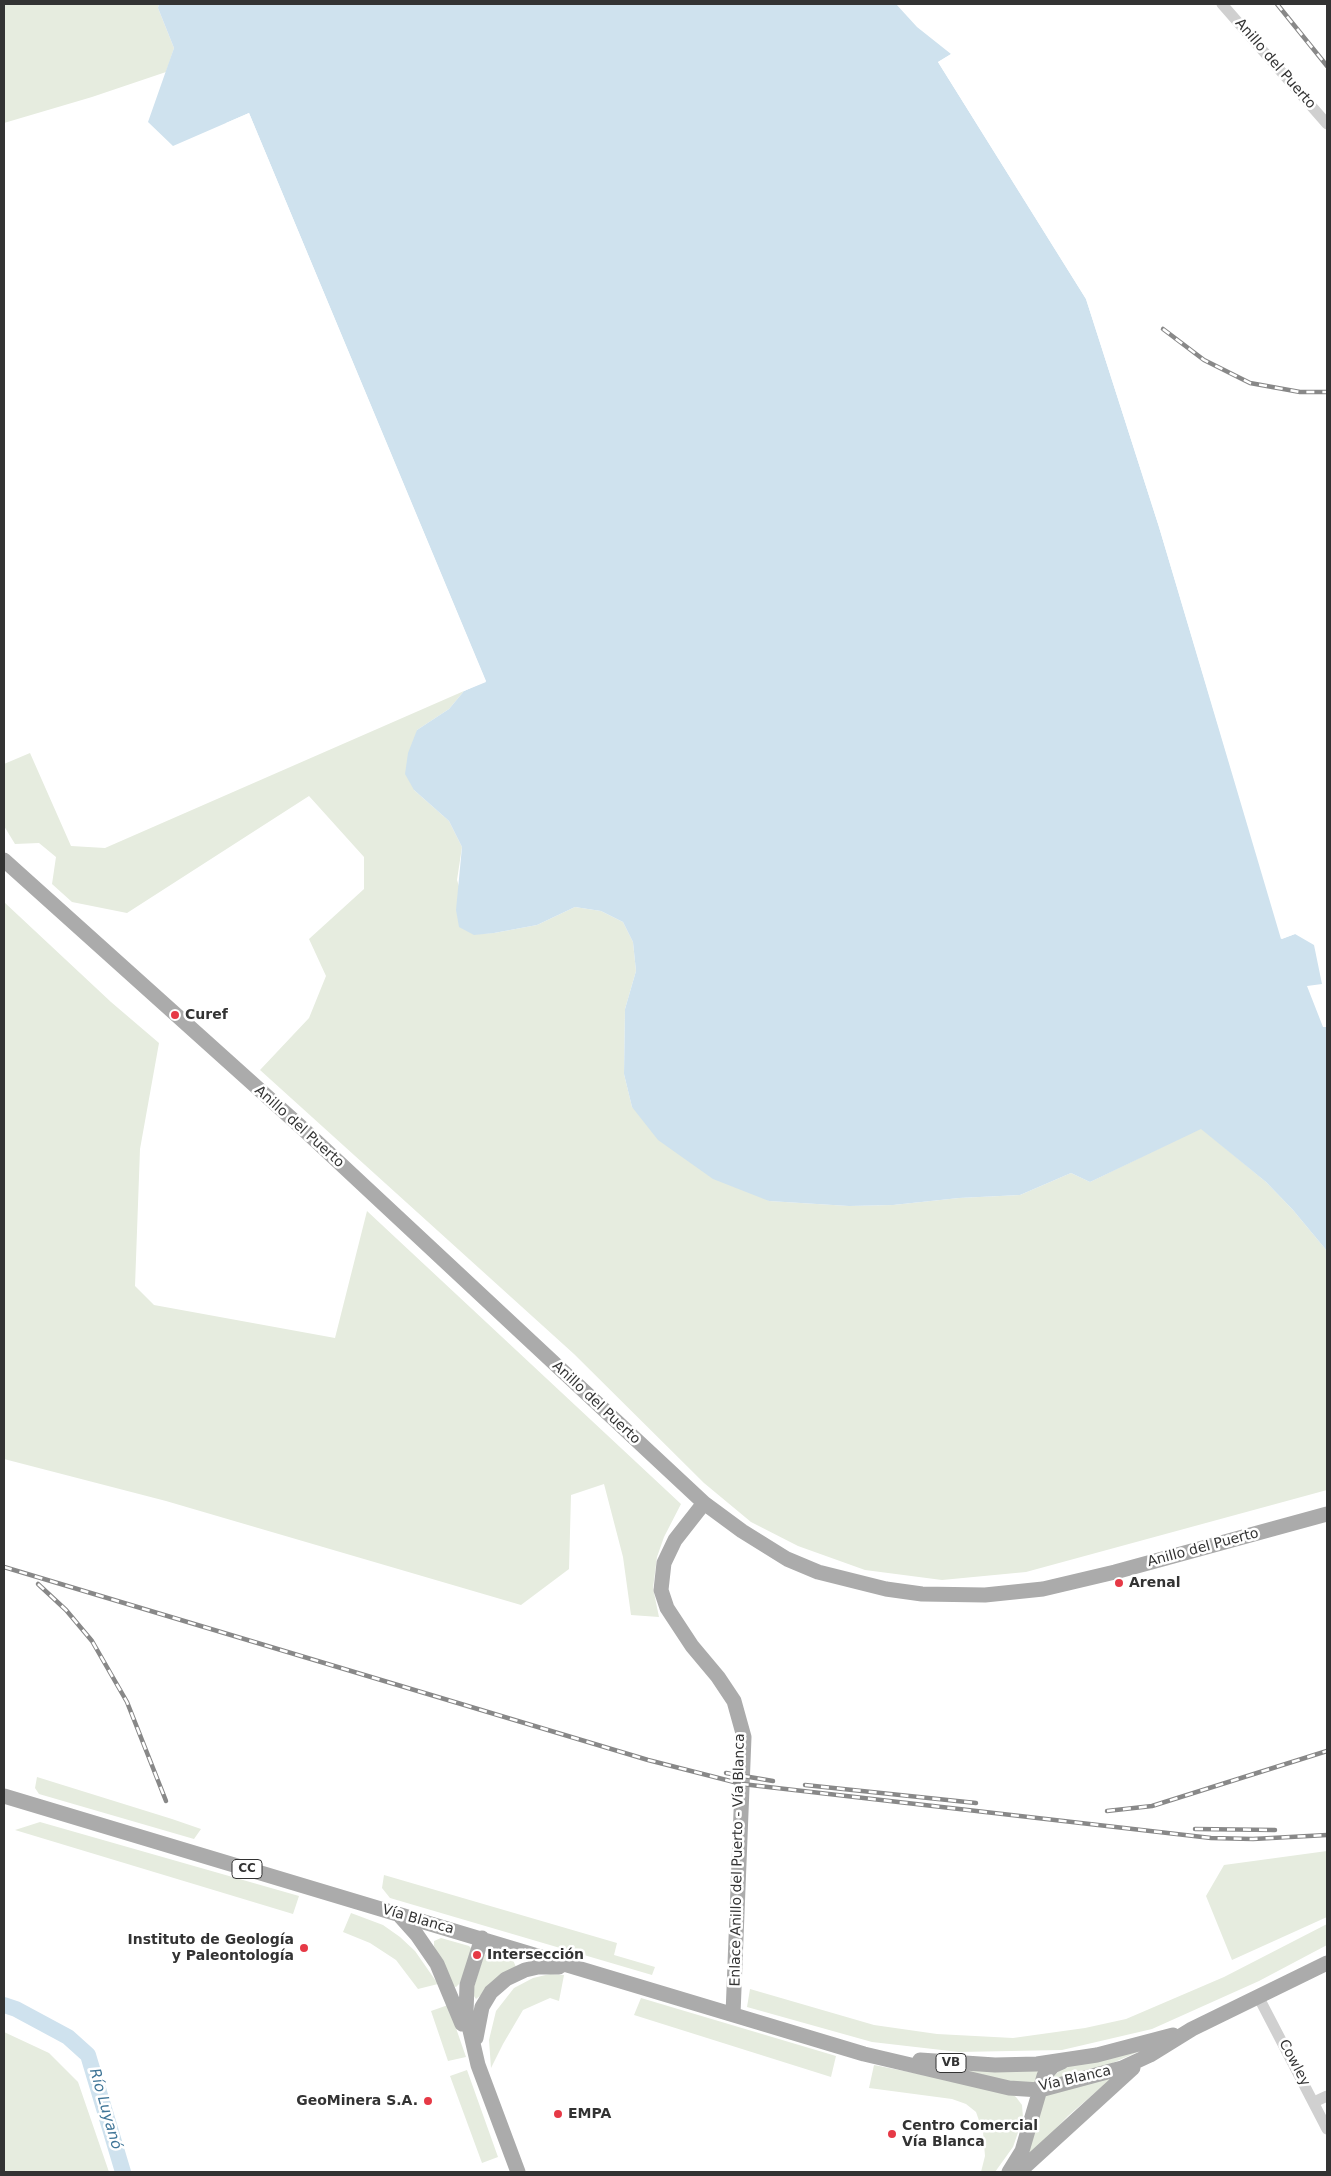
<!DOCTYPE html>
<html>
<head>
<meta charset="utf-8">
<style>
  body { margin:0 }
  #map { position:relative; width:1331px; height:2176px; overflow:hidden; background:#fff; font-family:"DejaVu Sans",sans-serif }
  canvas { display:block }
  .frame { position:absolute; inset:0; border:5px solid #333; pointer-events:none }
</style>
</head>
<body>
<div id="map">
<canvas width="1331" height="2176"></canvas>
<div class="frame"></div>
</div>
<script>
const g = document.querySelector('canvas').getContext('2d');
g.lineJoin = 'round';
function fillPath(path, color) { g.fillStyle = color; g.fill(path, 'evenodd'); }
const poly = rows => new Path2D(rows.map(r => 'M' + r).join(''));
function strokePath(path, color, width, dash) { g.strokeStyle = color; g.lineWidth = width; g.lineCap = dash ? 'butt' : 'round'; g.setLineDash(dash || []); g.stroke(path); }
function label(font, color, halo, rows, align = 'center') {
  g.font = font + ' "DejaVu Sans",sans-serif'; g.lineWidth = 5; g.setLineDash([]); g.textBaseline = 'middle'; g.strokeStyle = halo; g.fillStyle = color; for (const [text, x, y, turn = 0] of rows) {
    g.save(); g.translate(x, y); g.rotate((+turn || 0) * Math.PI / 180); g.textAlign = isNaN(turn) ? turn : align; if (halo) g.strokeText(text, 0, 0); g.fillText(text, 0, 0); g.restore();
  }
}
fillPath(poly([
  [4,4,159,4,158,8,174,48,166,72,92,97,4,123],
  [464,691,449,709,417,730,414,790,449,821,462,847,457,880,474,934,494,933,537,925,575,907,601,911,623,922,633,942,636,971,625,1009,624,1074,632,1107,769,1201,849,1206,893,1205,959,1198,1020,1195,1071,1173,1090,1182,1201,1128,1266,1182,1293,1210,1327,1251,1327,1490,1026,1572,942,1580,865,1570,798,1546,751,1522,704,1483,574,1354,260,1070,309,1018,326,976,309,939,364,889,364,857,309,796,127,913,72,902,52,884,56,857,39,843,15,844,4,826,4,764,30,753,71,846,105,848],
  [4,902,111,1002,159,1043,140,1149,135,1286,154,1305,335,1338,367,1211,681,1504,664,1537,657,1557,653,1588,659,1617,631,1615,623,1557,604,1484,571,1495,569,1569,521,1605,166,1501,4,1459],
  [37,1777,172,1819,201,1829,194,1839,39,1794,35,1788],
  [40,1822,299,1896,293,1914,15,1830],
  [1327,1851,1327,1917,1232,1960,1206,1896,1224,1865],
  [384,1875,617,1943,614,1955,655,1967,652,1975,390,1898,382,1888],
  [351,1913,383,1925,400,1937,415,1951,438,1984,418,1989,396,1960,370,1943,343,1932],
  [1327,1924,1327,1945,1259,1981,1152,2029,1062,2050,959,2052,872,2042,747,2007,750,1989,874,2025,937,2034,1013,2038,1085,2028,1126,2019,1224,1977],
  [441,1938,469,1946,472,1949,461,1982,456,1987,453,1986,434,1946,434,1941],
  [489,1953,513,1960,516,1967,476,1999,472,1993,484,1955],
  [550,1974,564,1975,559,2001,550,1998,523,2010,503,2044,491,2068,489,2040,496,2011,514,1988,533,1978],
  [641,1998,836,2056,831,2077,634,2015],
  [448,2005,466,2057,448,2061,431,2011],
  [4,2032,49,2053,78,2082,109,2172,4,2172],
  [1158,2043,1099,2069,1047,2083,1062,2068],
  [918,2064,1039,2069,1036,2084,996,2080],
  [874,2065,1009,2092,1016,2097,1022,2105,1023,2118,1013,2147,995,2172,981,2172,985,2156,983,2132,976,2112,966,2104,952,2099,869,2088],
  [467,2070,498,2157,482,2163,450,2076],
  [1112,2078,1068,2116,1019,2167,1043,2095]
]), '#e6ecdf');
fillPath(poly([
  [159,4,896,4,917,27,951,54,938,62,1086,299,1159,527,1282,939,1295,934,1314,945,1322,984,1307,986,1323,1027,1327,1027,1327,1251,1293,1210,1266,1182,1201,1129,1090,1182,1071,1173,1020,1195,959,1198,893,1205,849,1206,769,1201,713,1179,658,1140,632,1107,624,1074,625,1009,636,971,633,942,623,922,601,911,575,907,537,925,494,933,474,935,459,927,456,910,462,847,449,821,414,790,405,774,408,753,417,730,449,709,464,691,486,682,249,113,173,146,148,122,174,48,158,8]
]), '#cfe2ee');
fillPath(poly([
  [953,53,953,56,941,63,1088,298,1161,527,1283,935,1295,931,1295,934,1281,939,1159,527,1086,299,938,62],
  [249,113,486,681,464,691,463,689,483,680,248,117,227,125,226,123]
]), '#fff');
strokePath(poly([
  [4,2005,16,2009,68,2037,88,2055,123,2172]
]), '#cfe2ee', 16);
strokePath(poly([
  [1222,4,1327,124],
  [1259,1998,1327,2129],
  [1314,2102,1327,2096]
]), '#d0d0d0', 11);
strokePath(poly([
  [4,860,301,1127,704,1503,742,1531,787,1559,818,1572,886,1589,922,1594,985,1595,1043,1589,1115,1572,1327,1514],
  [704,1503,675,1540,664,1563,661,1590,667,1608,692,1646,718,1677,734,1701,744,1737,733,2014],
  [4,1796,864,2054,1009,2088,1040,2090,1122,2068,1150,2055,1192,2029,1327,1963],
  [400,1916,417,1935,437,1964,462,2024],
  [482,1938,467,1985,466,2013,478,2065,518,2172],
  [476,2038,482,2007,491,1992,498,1986,506,1979,525,1970,538,1967,559,1967],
  [920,2060,995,2065,1037,2064,1097,2055,1173,2035],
  [1009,2172,1022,2151,1044,2076,1053,2066,1062,2062],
  [1019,2172,1133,2068]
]), '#ababab', 15);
const rail = poly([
  [1277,4,1327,66],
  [1163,329,1204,360,1250,383,1300,392,1327,392],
  [4,1567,648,1760,742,1784,1211,1838,1253,1839,1327,1835],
  [38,1584,66,1610,92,1641,127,1702,166,1801],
  [726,1773,773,1781],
  [805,1785,976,1803],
  [1107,1811,1152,1806,1327,1751],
  [1195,1829,1275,1830]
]);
strokePath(rail, '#888', 4.5);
strokePath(rail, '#fff', 2.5, [8]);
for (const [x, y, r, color] of [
  [175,1015,5,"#e63946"],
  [1119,1583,5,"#e63946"],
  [304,1948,5,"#e63946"],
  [477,1955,5,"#e63946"],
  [428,2101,5,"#e63946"],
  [558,2114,5,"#e63946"],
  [892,2134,5,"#e63946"]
]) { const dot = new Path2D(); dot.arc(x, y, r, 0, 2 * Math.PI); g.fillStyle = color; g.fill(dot); strokePath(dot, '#fff', 2); }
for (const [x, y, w] of [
  [247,1869,30],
  [951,2063,30]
]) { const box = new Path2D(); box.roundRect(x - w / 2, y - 9.5, w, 19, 4); g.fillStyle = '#fff'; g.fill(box); strokePath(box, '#333', 1); }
label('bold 12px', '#333', null, [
  ["CC",247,1869],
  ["VB",951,2063]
]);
label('14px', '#333', '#fff', [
  ["Anillo del Puerto",1275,64,49],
  ["Anillo del Puerto",299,1127,42],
  ["Anillo del Puerto",596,1403,43],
  ["Anillo del Puerto",1203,1548,-15],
  ["Enlace Anillo del Puerto - Vía Blanca",738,1860,-89],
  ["Vía Blanca",418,1920,16],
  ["Cowley",1294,2063,62],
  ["Vía Blanca",1075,2079,-13]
]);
label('bold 14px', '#333', '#fff', [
  ["Curef",185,1015],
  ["Arenal",1129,1583],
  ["Instituto de Geología",294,1940,"right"],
  ["y Paleontología",294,1956,"right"],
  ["Intersección",487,1955],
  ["GeoMinera S.A.",418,2101,"right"],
  ["EMPA",568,2114],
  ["Centro Comercial",902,2126],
  ["Vía Blanca",902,2142]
], 'left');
label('italic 15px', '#3f7597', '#fff', [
  ["Río Luyanó",105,2109,74]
]);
</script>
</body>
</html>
